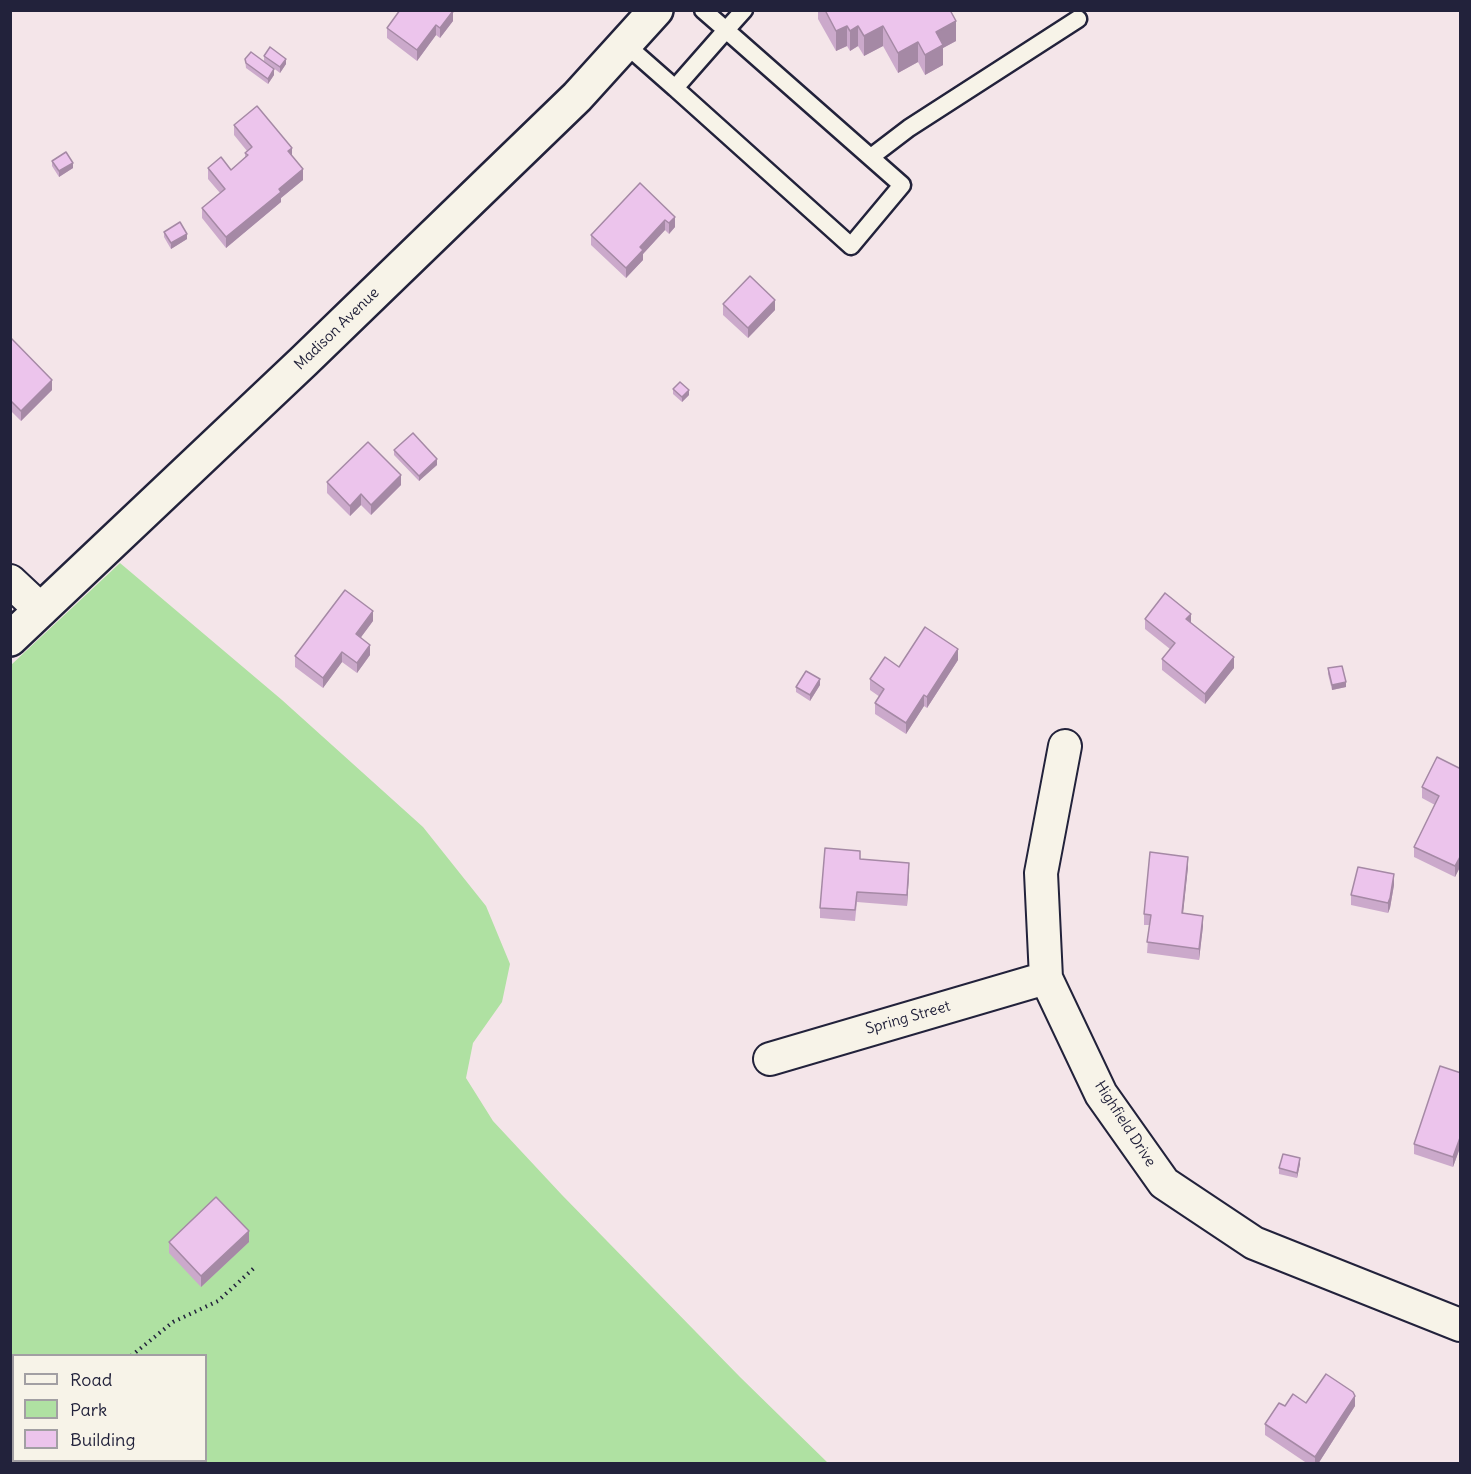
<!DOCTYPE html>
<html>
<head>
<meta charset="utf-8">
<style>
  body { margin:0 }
  #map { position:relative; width:1471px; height:1474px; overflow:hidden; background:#f4e5e9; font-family:Delius,sans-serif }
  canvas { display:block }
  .frame { position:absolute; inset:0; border:12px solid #22223b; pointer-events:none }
  .legend { position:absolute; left:12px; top:1354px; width:195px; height:108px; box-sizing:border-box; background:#f7f3e8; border:2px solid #a29fa3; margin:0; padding:8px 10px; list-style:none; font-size:18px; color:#22223b }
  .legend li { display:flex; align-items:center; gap:12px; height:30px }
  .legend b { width:30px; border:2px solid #a29fa3 }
</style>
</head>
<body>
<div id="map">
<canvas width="1471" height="1474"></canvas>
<div class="frame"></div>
<ul class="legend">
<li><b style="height:8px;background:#f7f3e8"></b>Road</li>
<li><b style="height:16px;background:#afe1a2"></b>Park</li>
<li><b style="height:16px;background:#ecc4ec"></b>Building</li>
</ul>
</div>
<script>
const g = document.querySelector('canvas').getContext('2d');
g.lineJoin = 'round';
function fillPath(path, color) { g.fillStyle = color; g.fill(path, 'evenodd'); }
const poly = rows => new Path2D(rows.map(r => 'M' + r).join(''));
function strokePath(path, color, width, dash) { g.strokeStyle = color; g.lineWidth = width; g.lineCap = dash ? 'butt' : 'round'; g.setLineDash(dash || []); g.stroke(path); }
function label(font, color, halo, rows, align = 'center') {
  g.font = font + ' Delius,sans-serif'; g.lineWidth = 6; g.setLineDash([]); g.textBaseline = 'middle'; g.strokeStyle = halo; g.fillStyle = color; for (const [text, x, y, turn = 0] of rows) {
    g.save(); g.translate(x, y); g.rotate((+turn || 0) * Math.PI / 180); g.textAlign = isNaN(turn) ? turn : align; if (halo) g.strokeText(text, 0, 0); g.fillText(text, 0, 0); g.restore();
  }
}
fillPath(poly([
  [120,563,282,700,423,827,486,906,510,964,502,1002,473,1043,466,1078,493,1121,562,1195,740,1377,828,1463,11,1464,11,665],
  [14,1356,206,1356,206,1460,14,1460]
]), '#afe1a2');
const service = poly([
  [703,10,726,30,902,185,851,246,675,88,726,30,744,10],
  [625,44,675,88],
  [871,157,909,128,1078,19]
]);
const minor = poly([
  [10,581,41,610],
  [1065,746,1041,873,1046,978,1101,1094,1164,1183,1254,1243,1460,1325],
  [770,1059,1046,978]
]);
const tertiary = poly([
  [10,639,304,361,488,183,577,97,656,10]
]);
strokePath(service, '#22223b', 21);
strokePath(minor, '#22223b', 36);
strokePath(tertiary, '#22223b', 38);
strokePath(poly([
  [131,1356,173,1322,218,1301,254,1268],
  [10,1460,14,1458]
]), '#22223b', 4, [1.5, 4.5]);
strokePath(service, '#f7f3e8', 16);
strokePath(minor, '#f7f3e8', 32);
strokePath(tertiary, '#f7f3e8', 33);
fillPath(poly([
  [818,10,950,10,956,41,943,48,943,65,925,75,918,62,898,73,883,46,864,56,858,46,850,51,847,46,836,51,818,19],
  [453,13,453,21,440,38,436,35,417,61,387,38,387,28],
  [264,56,286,64,280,73,264,61],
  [245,59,274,75,268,84,246,68],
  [234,125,292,156,303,180,281,198,281,202,226,248,202,218,202,208,220,193,208,179,208,168,231,170,245,157,245,153,247,151,234,135],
  [52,161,73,168,59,177,52,166],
  [640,183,675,227,669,234,665,230,643,254,643,260,626,278,591,245,591,235],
  [164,232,187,239,171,249,164,237],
  [723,304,775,310,748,338,723,315],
  [10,337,52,390,21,421,10,410],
  [673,389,689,395,682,402,673,394],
  [394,450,437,465,419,481,394,455],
  [327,482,401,485,371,515,361,505,350,516,327,493],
  [1145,619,1191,623,1234,668,1205,704,1162,670,1162,659,1170,649,1145,629],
  [373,621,361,637,370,655,357,673,342,662,323,688,295,667,295,656],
  [958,660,927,708,924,706,906,734,875,714,875,703,880,697,870,690,870,679,899,667],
  [1328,668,1346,687,1332,690,1328,674],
  [820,685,810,701,796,692,796,687],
  [1461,769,1461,865,1455,877,1414,857,1414,847,1435,805,1422,798,1422,787],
  [860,859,909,873,907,906,857,902,855,921,820,918,820,908],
  [1188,867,1183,913,1203,926,1199,960,1147,953,1149,925,1144,925,1144,914],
  [1394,885,1390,908,1388,913,1351,905,1351,895],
  [1461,1073,1461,1145,1453,1167,1414,1154,1414,1144],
  [1300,1164,1297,1178,1279,1174,1279,1168],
  [169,1242,249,1242,201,1287,169,1253],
  [1285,1406,1355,1406,1318,1464,1308,1464,1265,1435,1265,1424]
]), '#cba9cb');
fillPath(poly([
  [449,10,455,10,453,13,453,21,440,38,440,28],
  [956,21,956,41,943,48,943,65,925,75,925,55,936,32],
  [436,25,436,35,417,61,417,50],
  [847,26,847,46,836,51,836,31],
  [858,26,858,46,850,51,850,31],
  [883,26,883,46,864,56,864,36],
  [918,42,918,62,898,73,898,53],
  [286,59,286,64,280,73,280,67],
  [274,69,274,75,268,84,268,79],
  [292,148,292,158,288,151],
  [73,163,73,168,59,177,59,171],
  [303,169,303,180,281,198,281,202,226,248,226,237,279,189],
  [675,217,675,227,669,234,669,223],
  [665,220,665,230,643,254,643,260,626,278,626,268,640,247],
  [187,234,187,239,171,249,171,243],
  [775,300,775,310,748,338,748,328],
  [52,380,52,390,21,421,21,411],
  [689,390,689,395,682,402,682,397],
  [437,459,437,465,419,481,419,476],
  [401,475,401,485,371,515,371,505],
  [361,494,361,505,350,516,350,506],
  [373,611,373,621,356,644,356,634],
  [1191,614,1191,624,1186,619],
  [370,645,370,655,357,673,357,663],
  [958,649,958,660,927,708,927,697],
  [342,652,342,662,323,688,323,678],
  [1234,657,1234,668,1205,704,1205,694],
  [820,679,820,685,810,701,810,695],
  [1346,682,1346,687,1332,690,1332,685],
  [924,695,924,706,906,734,906,723],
  [1461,855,1461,865,1455,877,1455,866],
  [1188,857,1188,867,1182,923,1182,913],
  [909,863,909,873,907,906,907,895],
  [1394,874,1394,885,1390,908,1388,913,1388,903],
  [1203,916,1203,926,1199,960,1199,949],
  [1461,1135,1461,1145,1453,1167,1453,1157],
  [1300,1158,1300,1164,1297,1178,1297,1173],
  [249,1231,249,1242,201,1287,201,1276],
  [1355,1396,1355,1406,1318,1464,1315,1464,1315,1457]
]), '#a589a5');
const building = poly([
  [400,10,453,10,453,11,440,28,436,25,417,50,387,28,400,10],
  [825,10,950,10,956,21,936,32,943,45,925,55,918,42,898,53,883,26,864,36,858,26,850,31,847,26,836,31,825,10],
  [270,47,286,59,280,67,264,56,270,47],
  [251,52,274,69,268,79,246,63,245,59,251,52],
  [257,106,292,148,288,151,303,169,279,189,281,192,226,237,202,208,225,189,208,168,221,157,231,170,248,155,245,153,252,147,234,125,257,106],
  [66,152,73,163,59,171,52,161,66,152],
  [640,183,675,217,669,223,665,220,640,247,643,250,626,268,591,235,640,183],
  [180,222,187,234,171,243,164,232,180,222],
  [750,276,775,300,748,328,723,304,750,276],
  [10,337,52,380,21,411,10,400,10,337],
  [680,382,689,390,682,397,673,389,680,382],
  [413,433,437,459,419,476,394,450,413,433],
  [368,442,401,475,371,505,361,494,350,506,327,482,368,442],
  [345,590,373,611,356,634,370,645,357,663,342,652,323,678,295,656,345,590],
  [1165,593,1191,614,1186,619,1234,657,1205,694,1162,659,1175,643,1145,619,1165,593],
  [925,627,958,649,927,697,924,695,906,723,875,703,884,689,870,679,885,657,899,667,925,627],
  [1342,666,1346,682,1332,685,1328,668,1342,666],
  [806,671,820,679,810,695,796,687,806,671],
  [1437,757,1461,769,1461,855,1455,866,1414,847,1439,796,1422,787,1437,757],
  [825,848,860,851,860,859,909,863,907,895,857,892,855,910,820,908,825,848],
  [1150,852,1188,857,1182,913,1203,916,1199,949,1147,942,1151,915,1144,914,1150,852],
  [1358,867,1394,874,1390,898,1388,903,1351,895,1358,867],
  [1440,1066,1461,1073,1461,1135,1453,1157,1414,1144,1440,1066],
  [1283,1154,1300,1158,1297,1173,1279,1168,1283,1154],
  [216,1197,249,1231,201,1276,169,1242,216,1197],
  [1326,1374,1353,1392,1355,1396,1315,1457,1265,1424,1279,1403,1285,1406,1293,1394,1306,1403,1326,1374]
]);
fillPath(building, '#ecc4ec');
strokePath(building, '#a589a5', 1.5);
label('15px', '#22223b', '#f7f3e8', [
  ["Madison Avenue",337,329,-44],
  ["Spring Street",908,1018,-16],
  ["Highfield Drive",1125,1124,57]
]);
</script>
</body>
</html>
